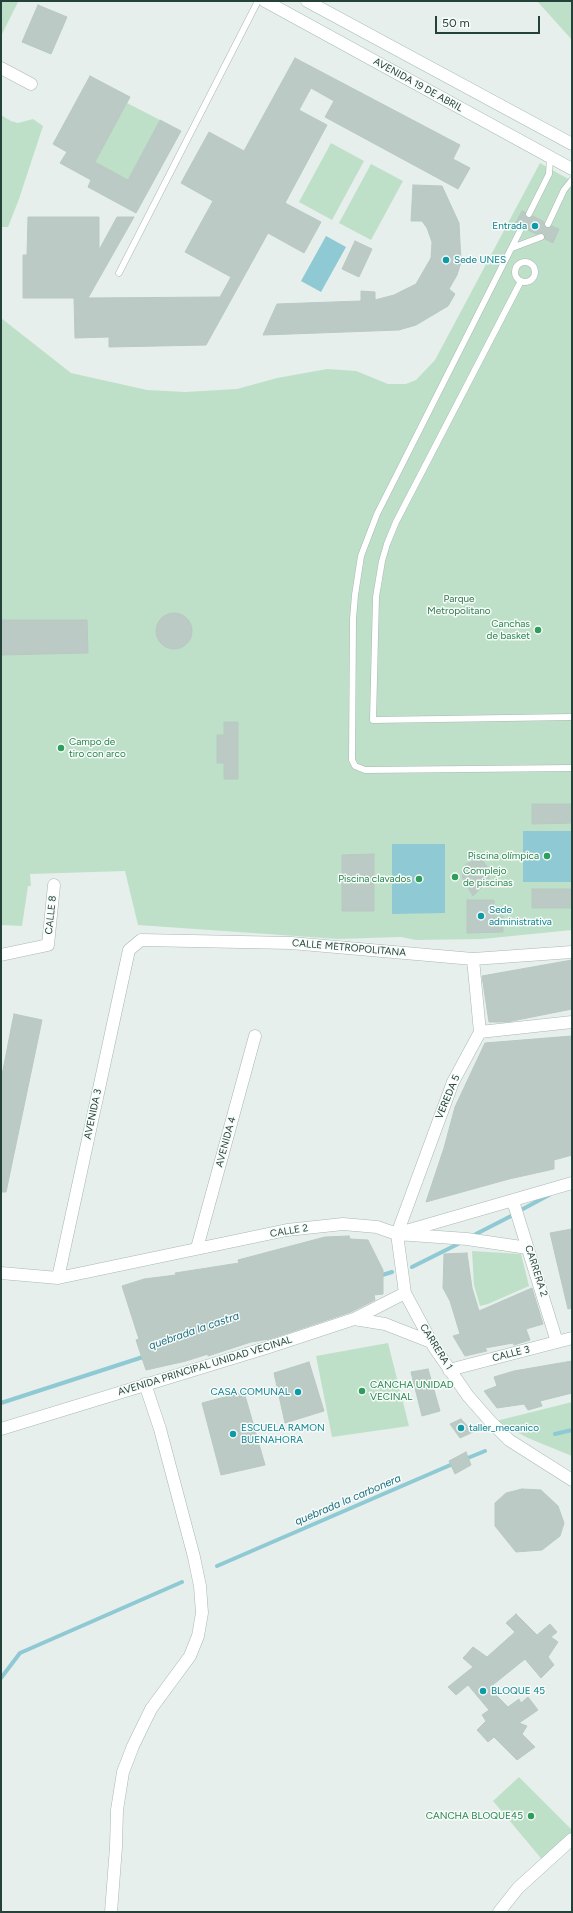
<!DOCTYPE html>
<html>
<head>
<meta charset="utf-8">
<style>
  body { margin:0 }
  #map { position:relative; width:573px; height:1913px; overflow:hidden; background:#e6efeb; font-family:Figtree,sans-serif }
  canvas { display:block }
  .frame { position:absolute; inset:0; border:2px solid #24423a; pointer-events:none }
  .scale { position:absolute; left:435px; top:16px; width:105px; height:18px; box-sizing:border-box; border:2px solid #24423a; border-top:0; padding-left:5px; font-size:12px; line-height:14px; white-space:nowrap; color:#24423a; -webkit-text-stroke:3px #f7fbf9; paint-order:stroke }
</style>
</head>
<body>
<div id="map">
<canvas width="573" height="1913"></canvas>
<div class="frame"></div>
<div class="scale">50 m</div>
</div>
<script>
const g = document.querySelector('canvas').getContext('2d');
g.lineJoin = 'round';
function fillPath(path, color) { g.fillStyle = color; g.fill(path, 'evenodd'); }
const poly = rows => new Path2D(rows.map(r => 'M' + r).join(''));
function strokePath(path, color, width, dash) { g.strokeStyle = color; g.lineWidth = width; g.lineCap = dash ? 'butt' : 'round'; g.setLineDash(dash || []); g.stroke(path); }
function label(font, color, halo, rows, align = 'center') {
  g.font = font + ' Figtree,sans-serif'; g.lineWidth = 3; g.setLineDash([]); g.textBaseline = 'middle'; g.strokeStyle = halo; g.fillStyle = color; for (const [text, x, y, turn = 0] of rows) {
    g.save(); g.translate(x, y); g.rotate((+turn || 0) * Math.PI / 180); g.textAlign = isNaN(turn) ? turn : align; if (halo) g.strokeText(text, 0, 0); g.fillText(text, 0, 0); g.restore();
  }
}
fillPath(poly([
  [1,1,18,2,1,36],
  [537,1,572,1,572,40],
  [127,103,160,120,128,180,95,162],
  [1,115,11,121,18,123,33,119,43,126,19,199,8,227,1,227],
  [331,143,364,161,332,220,299,202],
  [540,163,572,181,572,930,482,939,416,940,401,937,338,939,138,925,125,871,30,874,31,886,28,886,22,926,1,925,1,318,71,373,147,390,185,392,237,389,277,378,327,369,356,371,388,384,406,384,416,380,435,360],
  [371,164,403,181,371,240,339,223],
  [472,1251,521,1254,529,1286,488,1304,480,1306,474,1285],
  [388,1343,409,1426,332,1437,316,1356],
  [572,1402,572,1456,528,1438,496,1421],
  [519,1777,572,1830,572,1833,545,1863,493,1801]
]), '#bfe0c8');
fillPath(poly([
  [326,236,346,247,321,292,301,281],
  [523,831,572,831,572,882,523,882],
  [392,844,445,844,445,913,392,914]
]), '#8ec9d4');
strokePath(poly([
  [521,1210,549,1195],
  [476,1234,515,1214],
  [412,1267,460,1243],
  [379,1276,392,1272],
  [1,1403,146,1356],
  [555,1434,572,1430],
  [463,1460,485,1451],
  [217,1566,455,1463],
  [1,1678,20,1653,182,1582]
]), '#8ec9d4', 4);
const building = poly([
  [38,5,67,17,51,54,22,42,38,5],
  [295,58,460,145,453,159,470,168,458,189,325,117,334,101,311,88,299,110,327,125,285,203,321,222,304,253,268,233,206,345,109,347,109,337,75,338,74,298,23,298,23,255,27,255,28,217,99,217,99,250,117,217,134,217,88,298,220,297,231,277,185,252,213,201,181,183,209,132,244,151,295,58],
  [90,76,130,97,95,162,128,180,160,120,181,131,136,213,88,187,91,180,60,163,67,152,53,144,90,76],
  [413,185,442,186,459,223,461,262,457,275,449,289,455,294,448,306,416,325,399,330,263,335,277,304,361,301,361,291,375,292,375,300,394,295,416,284,431,258,432,242,427,228,422,221,411,221,413,185],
  [522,211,525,212,527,218,533,216,544,222,546,228,549,228,552,226,559,229,553,243,545,239,544,233,536,234,526,229,526,225,524,223,518,225,515,224,522,211],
  [355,241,372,249,359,277,342,269,355,241],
  '156 631a18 18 0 1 1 36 0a18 18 0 1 1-36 0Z',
  [1,620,87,620,88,653,1,655,1,620],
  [224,722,238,722,238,779,224,779,224,763,217,763,217,735,224,735,224,722],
  [532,804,572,804,572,823,532,824,532,804],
  [374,854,374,911,342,911,342,855,374,854],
  [473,861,483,861,490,871,488,881,473,896,463,879,462,873,466,864,473,861],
  [532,889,572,889,572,908,532,908,532,889],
  [467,900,494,900,494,916,503,916,503,932,467,933,467,900],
  [572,960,572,1009,507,1022,489,1022,482,976,572,960],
  [14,1014,42,1020,6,1192,1,1192,1,1080,14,1014],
  [572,1036,572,1155,554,1160,554,1169,509,1179,426,1202,444,1148,455,1107,485,1043,572,1036],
  [572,1229,572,1308,568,1309,550,1233,572,1229],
  [349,1236,350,1239,368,1240,383,1270,383,1294,374,1295,375,1300,351,1312,270,1339,251,1342,208,1356,208,1354,186,1361,146,1370,136,1340,139,1339,122,1286,144,1279,176,1275,175,1273,239,1263,238,1260,325,1237,349,1236],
  [467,1253,472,1288,479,1311,532,1288,543,1324,526,1329,530,1340,514,1345,513,1343,485,1348,487,1351,465,1356,453,1336,460,1334,450,1301,443,1288,444,1254,467,1253],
  [572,1361,572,1393,540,1401,542,1406,528,1410,524,1404,497,1408,484,1391,497,1386,494,1377,514,1371,572,1361],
  [309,1362,324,1411,285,1423,274,1373,309,1362],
  [428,1369,440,1411,422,1416,411,1372,428,1369],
  [244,1392,265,1465,221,1475,202,1403,244,1392],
  [461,1419,473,1432,460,1438,450,1424,461,1419],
  [466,1452,471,1465,455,1474,449,1461,466,1452],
  [522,1489,541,1490,558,1506,564,1523,560,1536,542,1550,516,1552,495,1526,495,1503,506,1493,522,1489],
  [516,1614,537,1635,550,1624,557,1632,551,1637,558,1642,548,1657,554,1665,541,1678,525,1659,489,1688,508,1707,519,1699,521,1703,528,1697,538,1710,519,1723,527,1726,522,1734,535,1747,517,1760,494,1737,488,1742,477,1730,486,1721,482,1715,489,1710,468,1685,456,1695,448,1687,473,1667,463,1658,473,1647,487,1657,515,1632,506,1623,516,1614]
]);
fillPath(building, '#bbcac4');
strokePath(building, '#b8c9c2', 1);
const lane = poly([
  [529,214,549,174,550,158],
  [548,224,564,190,572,180],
  [522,227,377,514,361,556,355,595,353,619,352,760,355,766,365,770,572,768],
  [512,248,541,237],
  '515 272a10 10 0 1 1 20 0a10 10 0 1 1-20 0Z',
  [119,273,258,1],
  [521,281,396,522,387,544,382,561,376,597,373,720,572,717]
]);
const street = poly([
  [1,68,31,84],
  [1,955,48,945,54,885],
  [473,959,480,1032,453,1082,397,1234,405,1293,434,1347,468,1396,490,1421,509,1440,572,1480],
  [480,1032,572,1022],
  [513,1201,557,1342],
  [406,1231,572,1183],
  [197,1248,255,1036],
  [1,1273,58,1278,287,1230,343,1224,377,1227,397,1234,467,1239,528,1248],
  [58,1278,129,950,141,940,291,943,473,959,572,952],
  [354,1319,385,1324,431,1342],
  [449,1370,572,1338],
  [1,1429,269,1347,354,1319,405,1293],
  [111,1912,116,1847,117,1810,123,1772,133,1746,151,1709,190,1656,198,1636,202,1613,200,1586,194,1557,160,1429,145,1384],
  [499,1912,518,1888,572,1839]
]);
const secondary = poly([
  [265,1,572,169],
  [307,1,572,144]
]);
strokePath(lane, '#a8b8b2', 7);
strokePath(street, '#a8b8b2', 13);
strokePath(secondary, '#a4bbb3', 13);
strokePath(lane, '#fff', 6);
strokePath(street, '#fff', 12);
strokePath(secondary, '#fff', 12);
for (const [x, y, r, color] of [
  [535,226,4,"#0f9aa8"],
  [446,260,4,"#0f9aa8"],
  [538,630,4,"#2e9e5b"],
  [61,748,4,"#2e9e5b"],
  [547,856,4,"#2e9e5b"],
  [455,877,4,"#2e9e5b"],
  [419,879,4,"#2e9e5b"],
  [481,916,4,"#0f9aa8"],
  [362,1391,4,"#2e9e5b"],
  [298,1392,4,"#0f9aa8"],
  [461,1428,4,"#0f9aa8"],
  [233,1434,4,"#0f9aa8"],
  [483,1691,4,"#0f9aa8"],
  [531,1816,4,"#2e9e5b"]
]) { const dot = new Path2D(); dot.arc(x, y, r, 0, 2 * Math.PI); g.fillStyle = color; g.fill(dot); strokePath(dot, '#f7fbf9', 1.5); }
label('10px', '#24423a', '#f7fbf9', [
  ["AVENIDA 19 DE ABRIL",418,85,29],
  ["CALLE 8",51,915,-84],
  ["CALLE METROPOLITANA",349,948,5],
  ["VEREDA 5",448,1097,-67],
  ["AVENIDA 3",93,1114,-78],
  ["AVENIDA 4",226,1142,-75],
  ["CALLE 2",289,1231,-9],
  ["CARRERA 2",536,1271,72],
  ["CARRERA 1",436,1347,58],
  ["CALLE 3",511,1354,-14],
  ["AVENIDA PRINCIPAL UNIDAD VECINAL",205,1366,-17]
]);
label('10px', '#0d838f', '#f7fbf9', [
  ["Entrada",527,226,"right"],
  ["Sede UNES",454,260],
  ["Sede",489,910],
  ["administrativa",489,922],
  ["CASA COMUNAL",290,1392,"right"],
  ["ESCUELA RAMON",241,1428],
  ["BUENAHORA",241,1440],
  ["taller_mecanico",469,1428],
  ["BLOQUE 45",491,1691]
], 'left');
label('10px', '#2d7a4b', '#f7fbf9', [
  ["Parque",459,599],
  ["Metropolitano",459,611]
]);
label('10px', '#27864d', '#f7fbf9', [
  ["Canchas",530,624],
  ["de basket",530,636],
  ["Campo de",69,742,"left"],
  ["tiro con arco",69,754,"left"],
  ["Piscina olímpica",539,856],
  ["Complejo",463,871,"left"],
  ["de piscinas",463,883,"left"],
  ["Piscina clavados",411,879],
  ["CANCHA UNIDAD",370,1385,"left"],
  ["VECINAL",370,1397,"left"],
  ["CANCHA BLOQUE45",523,1816]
], 'right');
label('italic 11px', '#1c6f80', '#f7fbf9', [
  ["quebrada la castra",194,1331,-19],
  ["quebrada la carbonera",348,1500,-23]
]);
</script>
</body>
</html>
